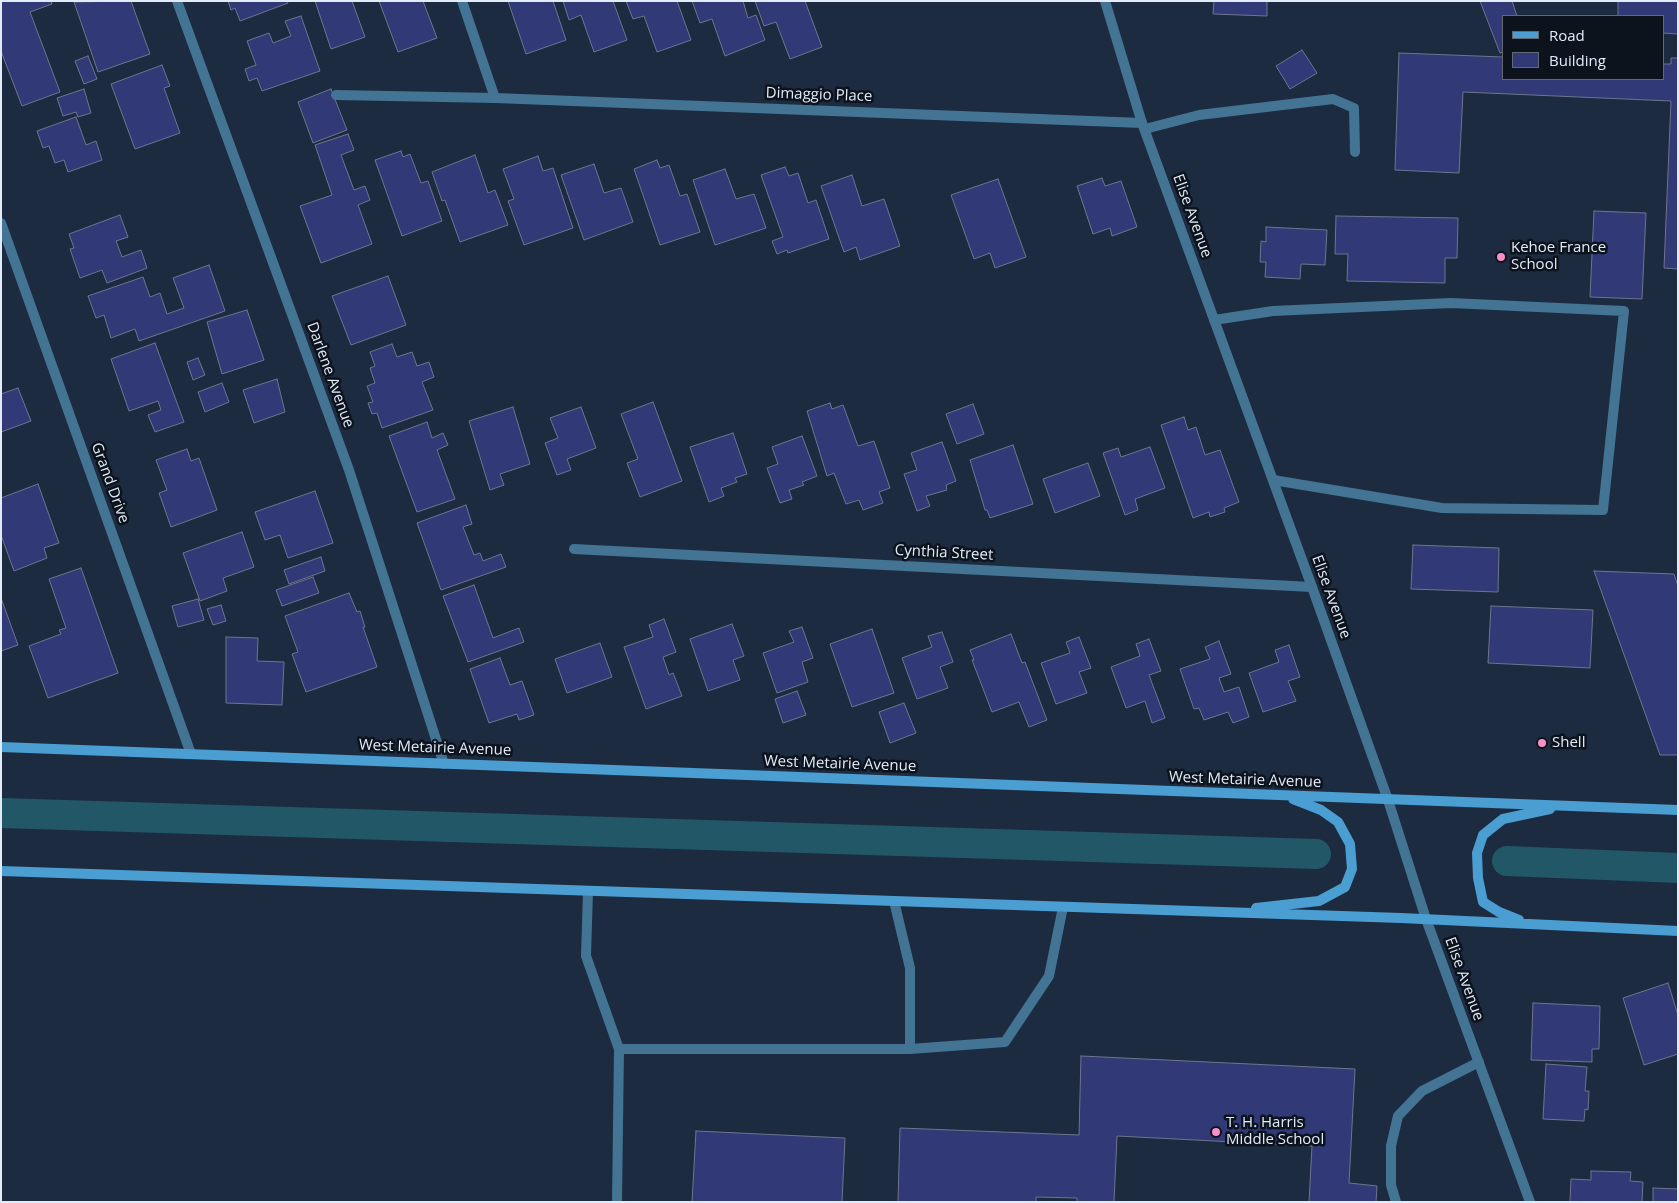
<!DOCTYPE html>
<html>
<head>
<meta charset="utf-8">
<style>
  body { margin:0 }
  #map { position:relative; width:1679px; height:1203px; overflow:hidden; background:#1c2b3f; font-family:"Open Sans",sans-serif }
  canvas { display:block }
  .frame { position:absolute; inset:0; border:2px solid #e1ebf9; pointer-events:none }
  .legend { position:absolute; left:1502px; top:15px; width:162px; height:65px; box-sizing:border-box; background:#0c131c; border:1px solid #616974; margin:0; padding:6px 9px; list-style:none; font-size:15px; color:#e1ebf9 }
  .legend li { display:flex; align-items:center; gap:10px; height:25px }
  .legend b { width:25px; border:1px solid #616974 }
</style>
</head>
<body>
<div id="map">
<canvas width="1679" height="1203"></canvas>
<div class="frame"></div>
<ul class="legend">
<li><b style="height:6px;background:#4a9ed1"></b>Road</li>
<li><b style="height:14px;background:#313976"></b>Building</li>
</ul>
</div>
<script>
const g = document.querySelector('canvas').getContext('2d');
g.lineJoin = 'round';
const poly = rows => new Path2D(rows.map(r => 'M' + r).join(''));
function strokePath(path, color, width, dash) { g.strokeStyle = color; g.lineWidth = width; g.lineCap = dash ? 'butt' : 'round'; g.setLineDash(dash || []); g.stroke(path); }
function fillPath(path, color) { g.fillStyle = color; g.fill(path, 'evenodd'); }
function label(font, color, halo, rows, align = 'center') {
  g.font = font + ' "Open Sans",sans-serif'; g.lineWidth = 5; g.setLineDash([]); g.textBaseline = 'middle'; g.strokeStyle = halo; g.fillStyle = color; for (const [text, x, y, turn = 0] of rows) {
    g.save(); g.translate(x, y); g.rotate((+turn || 0) * Math.PI / 180); g.textAlign = isNaN(turn) ? turn : align; if (halo) g.strokeText(text, 0, 0); g.fillText(text, 0, 0); g.restore();
  }
}
strokePath(poly([
  [1,813,1316,854],
  [1507,861,1678,868]
]), '#215767', 30);
const building = poly([
  [1,1,51,1,52,4,30,12,60,92,22,106,1,51,1,1],
  [131,1,150,54,98,72,74,2,131,1],
  [228,1,287,1,288,3,240,21,235,8,231,10,228,1],
  [315,1,352,1,365,37,331,49,315,1],
  [379,1,423,1,437,38,398,52,379,1],
  [508,1,553,1,566,40,526,54,508,1],
  [563,1,613,1,627,40,594,52,581,15,569,20,563,1],
  [626,1,677,1,691,40,657,52,644,16,633,19,626,1],
  [692,1,743,1,748,18,756,15,765,40,725,56,712,19,700,23,692,1],
  [755,1,805,1,822,47,790,59,776,22,764,26,755,1],
  [1214,1,1267,1,1267,16,1213,14,1214,1],
  [1480,1,1512,1,1517,16,1503,16,1503,52,1500,53,1480,1],
  [1618,1,1678,1,1678,34,1663,33,1663,16,1618,16,1618,1],
  [301,16,320,71,262,91,257,78,249,81,245,69,256,65,247,41,269,33,273,43,291,36,285,21,301,16],
  [1302,50,1317,73,1290,89,1276,66,1302,50],
  [1399,53,1503,57,1503,79,1663,79,1663,64,1671,64,1671,58,1678,58,1678,269,1664,268,1671,101,1463,92,1459,173,1395,170,1399,53],
  [88,56,97,79,84,84,75,61,88,56],
  [162,65,170,86,164,88,180,133,135,149,111,84,162,65],
  [84,89,91,113,78,117,76,112,63,116,57,98,84,89],
  [331,89,347,130,313,143,298,102,331,89],
  [76,117,86,145,96,141,102,160,68,172,64,160,55,163,49,146,43,148,37,131,76,117],
  [348,134,354,150,341,155,354,190,365,186,370,200,358,205,372,244,321,263,300,206,332,195,315,145,348,134],
  [401,151,403,157,410,154,421,183,428,181,442,221,402,236,375,160,401,151],
  [475,155,488,193,495,190,508,225,460,242,445,200,442,201,432,172,475,155],
  [538,156,543,171,553,168,573,228,524,245,508,201,514,199,503,169,538,156],
  [657,160,660,168,669,165,680,196,687,194,700,232,660,245,634,169,657,160],
  [594,164,604,193,621,188,633,222,584,240,561,175,594,164],
  [785,167,789,176,798,173,808,203,816,200,829,239,788,253,787,250,777,254,772,241,783,237,761,175,785,167],
  [725,169,736,199,754,194,766,228,715,245,693,180,725,169],
  [852,175,862,206,884,199,900,246,860,260,856,247,844,252,821,186,852,175],
  [1102,178,1105,186,1121,181,1137,227,1112,236,1110,228,1093,234,1077,186,1102,178],
  [998,179,1026,257,995,268,990,253,974,259,951,195,998,179],
  [1594,211,1646,213,1642,299,1590,297,1594,211],
  [120,215,128,237,116,241,122,257,141,250,147,268,107,283,102,270,80,278,70,249,74,248,69,234,120,215],
  [1336,216,1458,218,1457,258,1445,258,1445,283,1347,281,1348,254,1335,254,1336,216],
  [1266,227,1327,230,1325,265,1301,264,1300,279,1265,277,1266,262,1260,262,1261,241,1266,242,1266,227],
  [209,265,225,311,139,341,135,329,111,338,104,315,96,318,88,296,143,277,150,297,160,293,167,314,184,308,173,278,209,265],
  [388,276,406,325,351,345,332,296,388,276],
  [247,310,264,360,222,374,207,322,247,310],
  [155,343,184,422,155,432,148,415,161,410,158,401,129,411,111,359,155,343],
  [392,344,397,357,412,352,417,366,429,362,434,377,422,382,433,410,382,428,377,413,372,414,368,403,373,402,367,386,375,383,370,368,375,366,370,352,392,344],
  [198,358,205,375,193,380,187,362,198,358],
  [277,379,285,412,254,423,243,390,277,379],
  [222,383,229,402,205,412,198,392,222,383],
  [18,388,31,421,1,432,1,394,18,388],
  [653,402,682,481,640,497,627,463,638,459,621,414,653,402],
  [830,403,832,409,843,405,858,446,874,441,890,488,879,492,883,503,863,510,859,500,846,504,834,473,827,476,807,411,830,403],
  [973,404,984,434,957,444,946,414,973,404],
  [513,407,530,464,500,474,504,485,490,490,469,421,513,407],
  [581,407,596,448,567,459,571,470,557,475,545,443,558,438,550,418,581,407],
  [1184,417,1188,430,1196,427,1205,455,1220,450,1239,502,1224,508,1225,512,1210,517,1209,512,1193,518,1161,425,1184,417],
  [427,422,432,438,443,433,448,445,437,450,455,499,417,512,389,436,427,422],
  [733,433,747,474,735,478,737,482,721,488,724,496,709,502,690,447,733,433],
  [802,436,817,476,802,482,804,485,789,490,792,499,780,503,767,468,778,464,772,447,802,436],
  [942,442,956,481,946,485,947,490,926,496,930,506,917,511,904,474,917,470,911,453,942,442],
  [1013,445,1033,504,990,518,987,510,985,510,970,460,1013,445],
  [1150,447,1165,488,1135,499,1138,510,1125,515,1103,453,1118,448,1121,457,1150,447],
  [187,449,191,461,199,458,217,510,171,527,159,493,167,490,156,460,187,449],
  [1088,463,1100,496,1055,513,1043,479,1088,463],
  [38,484,59,543,44,548,47,558,14,571,1,535,1,498,38,484],
  [315,491,333,543,288,558,280,535,265,540,255,512,315,491],
  [466,505,472,524,463,527,474,555,480,553,483,561,501,554,506,567,441,590,417,523,466,505],
  [242,532,254,567,223,578,227,591,200,601,183,553,242,532],
  [1413,545,1499,548,1498,592,1411,589,1413,545],
  [321,557,325,571,289,584,284,570,321,557],
  [81,568,118,673,48,698,29,646,61,634,59,630,66,628,49,579,81,568],
  [1594,571,1674,574,1678,586,1678,755,1660,755,1594,571],
  [313,577,319,593,282,606,276,590,313,577],
  [474,585,493,638,519,628,524,642,468,662,443,596,474,585],
  [349,593,357,612,360,611,365,627,363,627,377,667,306,692,292,654,298,652,285,616,349,593],
  [1,598,18,645,1,651,1,598],
  [198,599,204,620,178,627,172,606,198,599],
  [221,605,226,621,213,625,207,609,221,605],
  [1491,606,1593,610,1590,668,1488,663,1491,606],
  [664,619,676,652,663,657,669,675,673,673,682,696,646,709,624,647,653,637,649,625,664,619],
  [732,624,744,656,733,660,740,680,708,691,690,639,732,624],
  [802,627,813,658,802,662,808,682,777,693,763,653,794,642,789,631,802,627],
  [872,629,894,693,852,707,830,644,872,629],
  [942,632,953,662,940,667,948,688,917,699,902,658,932,647,928,636,942,632],
  [1011,634,1022,663,1025,662,1047,720,1029,727,1019,702,992,712,972,660,974,660,970,650,1011,634],
  [226,637,258,638,257,661,284,662,282,705,226,703,226,637],
  [1079,637,1091,668,1079,672,1087,693,1056,704,1041,663,1070,653,1066,642,1079,637],
  [1149,639,1161,671,1149,675,1165,718,1152,723,1145,701,1126,708,1111,667,1140,656,1136,644,1149,639],
  [1219,641,1231,674,1219,678,1224,692,1239,687,1249,717,1233,723,1228,712,1204,720,1199,708,1194,709,1180,669,1210,659,1205,647,1219,641],
  [600,643,612,677,567,693,555,659,600,643],
  [1289,645,1300,677,1288,681,1296,701,1263,712,1249,673,1279,662,1275,650,1289,645],
  [500,658,510,685,522,681,534,715,519,720,517,714,489,723,470,669,500,658],
  [797,691,806,715,783,723,775,699,797,691],
  [904,703,916,733,890,743,879,712,904,703],
  [1668,983,1678,1015,1678,1054,1644,1065,1623,998,1668,983],
  [1533,1003,1600,1006,1599,1049,1592,1049,1592,1062,1531,1060,1533,1003],
  [1081,1056,1355,1069,1349,1183,1377,1186,1376,1202,1309,1202,1312,1146,1117,1136,1114,1202,1077,1202,1077,1198,1036,1197,1036,1202,898,1202,900,1128,1079,1135,1081,1056],
  [1546,1064,1587,1067,1585,1091,1589,1091,1588,1110,1585,1109,1584,1121,1543,1119,1546,1064],
  [696,1131,845,1138,842,1202,692,1202,696,1131],
  [1591,1171,1631,1172,1630,1181,1643,1182,1642,1202,1570,1202,1571,1179,1591,1180,1591,1171],
  [1653,1188,1678,1189,1678,1202,1653,1202,1653,1188]
]);
fillPath(building, '#313976');
strokePath(building, '#6f758f', 1);
strokePath(poly([
  [1145,129,1199,115,1333,99,1354,108,1355,152],
  [1214,320,1273,311,1451,303,1624,311,1603,510,1442,508,1273,480],
  [588,891,586,956,619,1049],
  [910,1049,1005,1042,1049,976,1063,907],
  [617,1202,619,1049,910,1049,910,968,894,901],
  [1396,1202,1391,1185,1391,1146,1398,1116,1422,1091,1479,1062]
]), '#437494', 10);
strokePath(poly([
  [177,1,349,470,444,764],
  [462,1,495,98],
  [336,95,495,98,1142,123],
  [1,223,191,754],
  [574,549,1312,587]
]), '#437494', 10);
strokePath(poly([
  [1105,1,1142,123,1312,587,1388,800,1426,919,1530,1202]
]), '#437494', 10);
strokePath(poly([
  [1,747,1678,810],
  [1,871,1401,918,1678,931],
  [1256,908,1319,901,1345,887,1352,869,1350,844,1338,822,1321,810,1293,799],
  [1519,920,1499,912,1483,902,1478,878,1477,853,1483,835,1503,819,1550,809]
]), '#4a9ed1', 10);
for (const [x, y, r, color] of [
  [1501,257,5,"#f98fc9"],
  [1542,743,5,"#f98fc9"],
  [1216,1132,5,"#f98fc9"]
]) { const dot = new Path2D(); dot.arc(x, y, r, 0, 2 * Math.PI); g.fillStyle = color; g.fill(dot); strokePath(dot, '#0c131c', 2); }
label('15px', '#e1ebf9', '#0c131c', [
  ["Dimaggio Place",819,95,2],
  ["Elise Avenue",1192,216,70],
  ["Darlene Avenue",330,375,70],
  ["Grand Drive",110,483,70],
  ["Cynthia Street",944,553,3],
  ["Elise Avenue",1331,597,70],
  ["West Metairie Avenue",435,748,2],
  ["West Metairie Avenue",840,764,2],
  ["West Metairie Avenue",1245,780,2],
  ["Elise Avenue",1464,979,70]
]);
label('15px', '#e1ebf9', '#0c131c', [
  ["Kehoe France",1511,248],
  ["School",1511,265],
  ["Shell",1552,743],
  ["T. H. Harris",1226,1123],
  ["Middle School",1226,1140]
], 'left');
</script>
</body>
</html>
